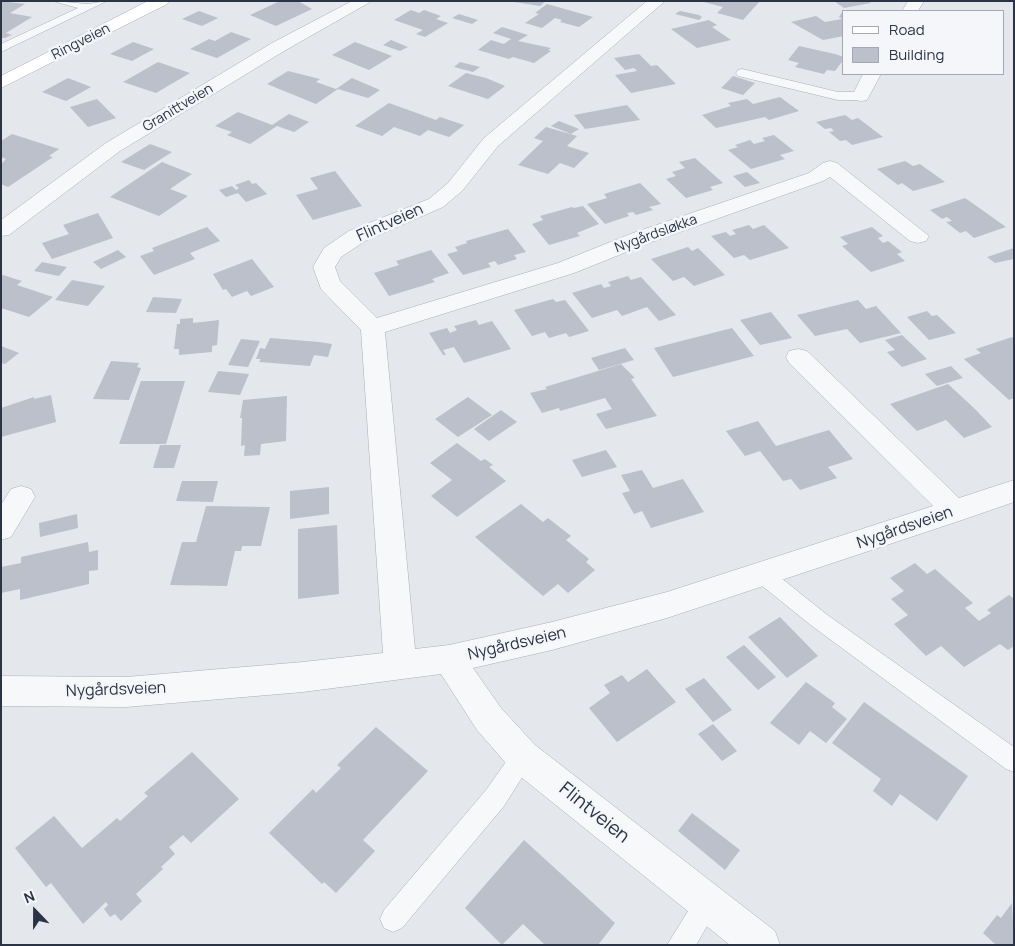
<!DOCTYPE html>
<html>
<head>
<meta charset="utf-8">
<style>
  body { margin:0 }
  #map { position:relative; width:1015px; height:946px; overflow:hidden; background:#e4e7ec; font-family:Manrope,sans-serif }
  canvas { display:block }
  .frame { position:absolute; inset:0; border:2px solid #2b3445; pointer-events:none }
  .legend { position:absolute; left:842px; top:10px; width:162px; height:65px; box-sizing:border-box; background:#f4f6f9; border:1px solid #a4a8b1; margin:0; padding:6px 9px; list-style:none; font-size:15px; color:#2b3445 }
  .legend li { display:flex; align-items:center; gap:10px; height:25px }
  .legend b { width:25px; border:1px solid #a4a8b1 }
  .north { position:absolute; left:10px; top:886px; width:50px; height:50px; -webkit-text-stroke:4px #f4f6f9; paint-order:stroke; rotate:338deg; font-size:14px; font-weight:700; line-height:20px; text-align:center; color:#2b3445 }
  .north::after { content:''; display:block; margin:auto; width:18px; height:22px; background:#2b3445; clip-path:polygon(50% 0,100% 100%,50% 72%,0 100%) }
</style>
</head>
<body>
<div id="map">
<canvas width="1015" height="946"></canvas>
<div class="frame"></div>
<ul class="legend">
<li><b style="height:6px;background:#fff"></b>Road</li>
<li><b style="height:14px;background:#bbc0ca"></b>Building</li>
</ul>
<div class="north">N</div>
</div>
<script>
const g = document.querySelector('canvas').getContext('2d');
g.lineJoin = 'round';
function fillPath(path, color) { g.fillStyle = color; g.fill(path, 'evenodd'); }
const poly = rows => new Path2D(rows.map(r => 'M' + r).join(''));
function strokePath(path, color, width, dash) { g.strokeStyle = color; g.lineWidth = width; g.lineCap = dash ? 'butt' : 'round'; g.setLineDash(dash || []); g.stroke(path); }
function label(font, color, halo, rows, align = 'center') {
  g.font = font + ' Manrope,sans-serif'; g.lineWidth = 5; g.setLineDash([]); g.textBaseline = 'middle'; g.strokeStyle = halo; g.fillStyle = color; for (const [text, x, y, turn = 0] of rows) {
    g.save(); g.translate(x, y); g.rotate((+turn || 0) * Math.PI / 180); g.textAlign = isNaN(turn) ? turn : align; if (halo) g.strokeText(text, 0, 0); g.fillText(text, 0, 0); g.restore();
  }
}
fillPath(poly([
  [1,1,25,4,10,13,32,17,6,33,12,35,5,38,1,38],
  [280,1,298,1,312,9,276,26,250,15],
  [527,1,546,1,540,6,514,2],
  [700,1,760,1,743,20,717,13,723,7],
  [834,1,868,1,871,3,844,8],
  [547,4,593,17,579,27,560,22,562,20,555,18,542,28,525,23,539,14,535,13],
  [411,10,419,13,424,10,441,16,436,19,448,23,425,37,416,34,423,30,394,20],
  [199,11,218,18,202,26,182,19],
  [680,11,699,15,702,17,699,20,675,14],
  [842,12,844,36,823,40,791,22,816,16,825,22,842,19,839,17],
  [459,14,478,20,472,24,452,18],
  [709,20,717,25,712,27,731,40,697,48,671,29],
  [502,27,528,35,518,41,551,48,548,50,551,51,534,63,513,57,509,59,478,50,491,40,504,44,511,39,517,41,493,33],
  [231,32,251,39,217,58,190,49,209,39,215,41],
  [391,40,408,47,400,51,383,45],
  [133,42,154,49,132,61,110,54],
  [355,42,392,56,369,70,332,55],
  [799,46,835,54,844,57,844,59,835,71,827,70,824,74,795,67,799,63,788,60],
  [639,54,651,66,657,65,676,84,631,93,615,75,637,71,634,68,625,70,614,58],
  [158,62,190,73,156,93,123,82],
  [460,62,480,67,473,72,454,67],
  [288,71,320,79,316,82,336,89,352,78,380,90,368,98,338,89,316,104,267,84],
  [466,73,486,78,505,86,488,99,448,86],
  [733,76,755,83,743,95,721,88],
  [68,78,91,87,66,101,42,92],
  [780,97,799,111,769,120,765,117,716,128,702,115,731,106,728,103,747,99,753,104],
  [97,99,116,118,88,127,70,107],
  [389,103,436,120,440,117,464,125,449,137,428,130,420,136,394,127,382,136,355,126],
  [627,105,640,120,585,129,574,115],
  [238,112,272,125,289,114,309,122,294,132,277,126,250,144,227,135,232,132,215,126],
  [845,115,852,120,858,118,883,137,852,145,846,140,840,141,829,132,834,131,831,128,825,129,816,122],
  [559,121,579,129,571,134,551,126],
  [546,127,577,136,567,146,589,153,574,168,560,163,548,174,518,165,543,141,534,138],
  [12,134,59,149,49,156,53,157,8,187,1,184,1,164,6,159,1,157,1,141],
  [774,135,794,151,780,155,785,159,751,169,728,150,738,147,735,145,750,140,754,144,765,141,762,138],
  [150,144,172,152,144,170,121,162],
  [695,158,723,183,710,187,713,190,686,198,666,179,676,176,672,172,685,168,679,162],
  [905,161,913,166,920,164,945,182,913,191,902,183,898,185,877,169],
  [162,162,192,174,170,189,188,196,159,216,110,197],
  [335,171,362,206,313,220,296,195,318,189,310,178],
  [747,172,760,183,745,187,733,176],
  [249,180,252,184,256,183,267,194,246,202,238,193,226,197,219,190,232,186,236,190,239,188,235,185],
  [640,183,661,204,649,207,653,210,636,215,633,212,627,213,629,216,605,224,587,204,607,198,604,194],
  [965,198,975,205,1006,227,974,238,966,231,960,233,946,222,952,221,947,217,942,219,930,210],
  [583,206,599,224,577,233,580,236,549,245,532,224,543,220,540,216,572,207,574,208],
  [98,213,113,238,52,259,42,243,69,234,63,225],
  [749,225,753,229,764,225,789,248,750,260,744,255,734,258,711,236,726,232,730,236,736,234,732,230],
  [207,227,220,241,190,253,195,259,154,275,140,256,154,251,152,248],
  [872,227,883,236,878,238,883,243,888,241,902,252,897,254,905,261,871,272,842,246,848,244,840,237],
  [508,229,526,252,514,255,517,259,498,265,495,261,488,263,491,267,463,275,447,254,458,251,455,247,467,243,466,241],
  [688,247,692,251,698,248,725,275,694,286,684,277,673,281,651,259],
  [1014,248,1014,259,995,263,987,257],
  [118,250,126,257,101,269,93,262],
  [431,250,449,273,432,279,435,282,389,296,374,273,399,265,396,261],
  [252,259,274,287,251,296,247,291,232,297,226,289,223,290,213,274],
  [42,262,67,267,59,276,34,271],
  [3,275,22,281,17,285,53,297,29,317,1,308,1,276],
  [628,276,631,280,641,277,676,315,659,321,647,307,622,316,617,310,592,318,572,293,601,284,604,288,611,286,608,282],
  [72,280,105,286,88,306,55,300],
  [153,297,182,299,176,313,146,312],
  [553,299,556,302,565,300,589,331,569,337,566,333,549,338,545,332,532,336,514,310],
  [858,300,866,309,876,306,901,333,860,343,847,329,815,336,797,315],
  [927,311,932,316,937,315,956,333,929,340,907,317],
  [771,312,792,338,760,345,740,320],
  [193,318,193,323,219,320,217,345,212,346,212,352,179,355,179,349,174,349,177,324,180,324,180,319],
  [476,320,479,325,492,321,511,349,464,363,454,347,443,350,446,355,443,355,429,333,447,328,450,333,457,330,454,326],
  [732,328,754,356,673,377,654,348],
  [902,335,927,359,902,367,887,352,895,350,885,340],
  [1012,337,1014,339,1014,398,1009,400,964,359,981,353,976,349],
  [270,338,319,342,332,344,328,357,314,355,310,366,259,362,261,359,256,359,260,348,265,349],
  [241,339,260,341,248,367,228,365],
  [1,346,19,353,5,364,1,363],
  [625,348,634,360,599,370,591,358],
  [111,361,139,363,137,367,141,368,129,400,93,399],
  [621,364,635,378,631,379,657,416,606,429,596,414,612,409,605,398,560,411,559,408,542,413,530,393,547,389,545,387],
  [951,366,963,378,937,386,925,374],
  [218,371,249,374,240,395,208,392],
  [141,381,185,381,166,444,119,444],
  [948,384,975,409,992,427,964,438,946,420,917,431,890,404],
  [51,395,56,422,1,437,1,408,34,397,34,399],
  [287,396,286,441,261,444,260,455,244,456,245,445,241,446,242,418,240,418,243,400],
  [468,397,492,415,458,437,435,419],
  [501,410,517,422,489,441,474,429],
  [758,421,776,446,829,430,853,459,828,467,837,478,800,490,791,479,783,481,760,451,745,456,726,431],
  [457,443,481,461,485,459,493,465,489,467,506,481,457,517,431,496,452,480,430,463],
  [160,445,181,445,174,468,153,468],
  [606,450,617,467,582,477,572,460],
  [642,470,653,488,683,479,704,512,651,528,642,511,634,514,622,493,630,491,621,475],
  [182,481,218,481,213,502,176,501],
  [329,487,329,514,290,519,290,491],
  [521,504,543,522,548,518,571,536,566,540,589,559,586,562,595,570,568,593,558,584,543,596,475,537],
  [206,506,270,507,261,546,242,546,241,551,235,551,227,586,170,585,182,542,196,542],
  [77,514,78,528,40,537,39,523],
  [337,525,339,594,298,599,298,529],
  [88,542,89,552,98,550,98,570,89,571,89,584,20,600,20,589,1,593,1,567,21,563,21,557],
  [915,563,927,574,935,569,973,603,965,608,979,621,991,613,987,610,1009,595,1014,599,1014,646,1008,650,1000,644,964,667,941,646,926,656,894,624,908,615,891,599,904,591,890,578],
  [780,617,818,656,787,678,748,637],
  [744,645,776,677,758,690,726,657],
  [647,669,676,702,617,742,589,708,610,693,604,685,622,675,628,682],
  [704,678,732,710,713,722,685,689],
  [806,682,835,703,832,707,847,719,826,743,810,731,799,745,770,723],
  [864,702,968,776,937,821,900,794,892,806,873,791,881,779,832,743],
  [713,724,737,751,722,761,698,734],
  [376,727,428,771,363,840,375,851,336,893,324,882,322,884,269,833,313,789,316,793,341,768,337,765],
  [192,752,239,799,191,843,183,835,169,847,175,854,161,867,163,869,136,894,142,901,121,921,115,914,110,917,104,909,108,905,106,902,83,924,51,883,46,887,15,848,54,816,82,848,117,818,120,821,148,796,144,793],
  [692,813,740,850,725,870,678,831],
  [524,840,615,923,598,945,545,945,523,924,502,945,465,908],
  [1012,903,1014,945,996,945,983,933,997,915,1001,918]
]), '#bbc0ca');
const service = poly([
  [53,1,88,4,107,1,1,52,1,44,78,8,53,1],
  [742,69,838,92,861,92,867,96,861,100,838,100,738,76,736,73,738,70,742,69],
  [763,567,770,569,826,614,1014,747,1014,772,1006,769,812,626,756,581,753,575,756,569,763,567],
  [523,746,531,749,535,757,504,806,402,928,393,932,384,928,380,919,384,910,486,790,515,749,523,746],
  [707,891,716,895,720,904,696,945,667,945,698,895,707,891]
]);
const minor = poly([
  [352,1,372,1,284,51,120,151,9,235,1,236,1,220,106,143,272,43,352,1],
  [647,1,665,1,498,146,462,191,443,207,365,241,341,257,335,267,340,281,377,318,558,263,633,233,809,173,823,163,830,161,837,163,929,236,926,241,918,243,910,241,830,177,823,181,649,243,574,273,385,332,415,649,449,645,552,622,667,592,933,506,789,363,786,357,789,351,798,349,807,351,959,498,1014,480,1014,502,965,519,667,618,552,650,473,668,501,708,535,745,775,931,780,945,730,945,511,769,477,730,441,674,303,692,126,707,1,706,1,676,126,677,303,662,383,653,361,330,321,289,313,267,324,248,349,231,429,199,448,183,484,138,647,1],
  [908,1,924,1,918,11,902,11,908,1],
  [863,74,881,74,867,100,861,101,855,100,852,96,863,74],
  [21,486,31,489,35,497,11,537,1,540,1,505,11,489,21,486]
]);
const secondary = poly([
  [148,1,169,1,167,4,1,88,1,76,148,1]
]);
strokePath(service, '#a9aeb7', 1);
strokePath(minor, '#a9aeb7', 1);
strokePath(secondary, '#a9aeb7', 1);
fillPath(service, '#f7f8fa');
fillPath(minor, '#f7f8fa');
fillPath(secondary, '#fff');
label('14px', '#2b3445', '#f4f6f9', [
  ["Ringveien",81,42,-27],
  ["Granittveien",178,108,-31],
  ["Nygårdsløkka",656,234,-20]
]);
label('16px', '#2b3445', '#f4f6f9', [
  ["Flintveien",390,223,-24],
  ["Nygårdsveien",905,528,-19],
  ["Nygårdsveien",517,644,-13],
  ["Nygårdsveien",116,690,-2]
]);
label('19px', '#2b3445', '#f4f6f9', [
  ["Flintveien",594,813,39]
]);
</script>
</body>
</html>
